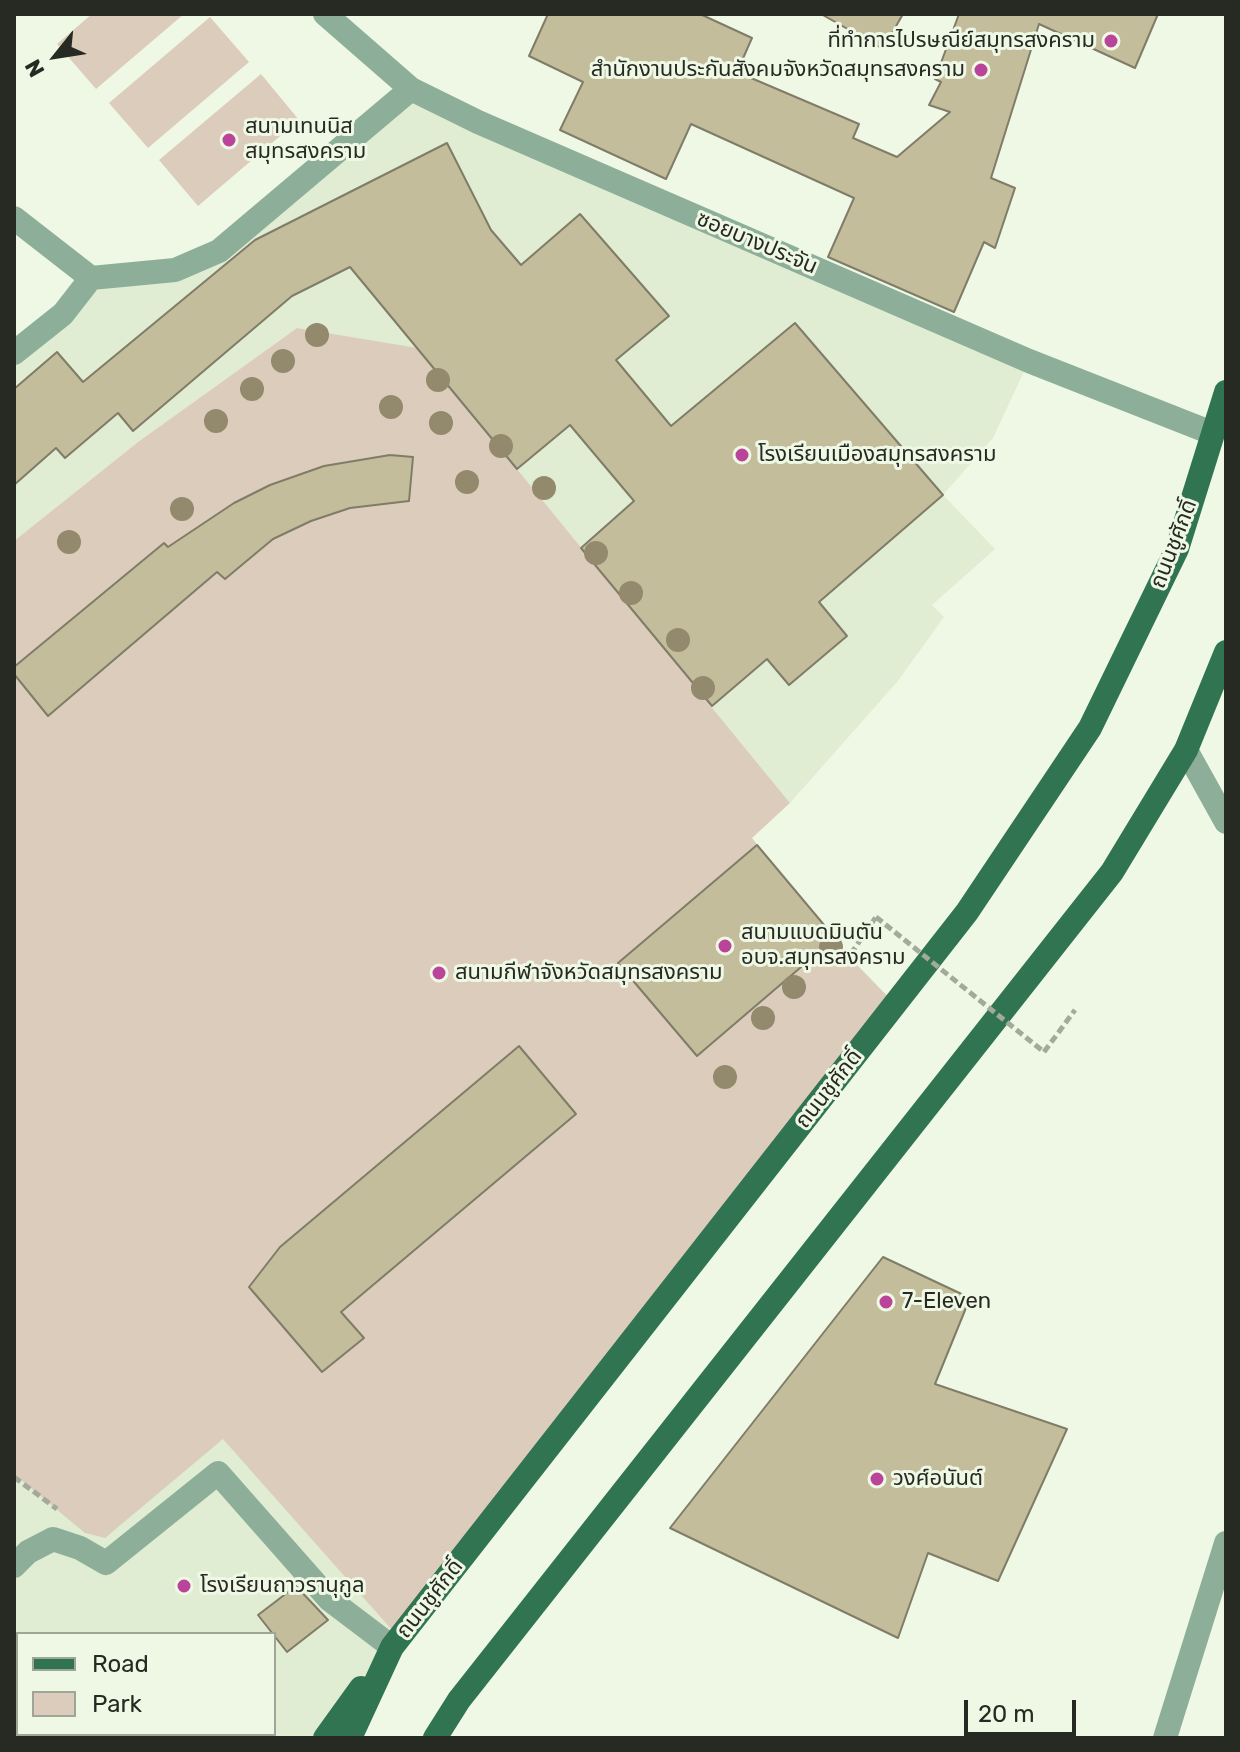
<!DOCTYPE html>
<html>
<head>
<meta charset="utf-8">
<style>
  body { margin:0 }
  #map { position:relative; width:1240px; height:1752px; overflow:hidden; background:#eef8e4; font-family:Rubik,sans-serif }
  canvas { display:block }
  .frame { position:absolute; inset:0; border:16px solid #272a23; pointer-events:none }
  .legend { position:absolute; left:16px; top:1632px; width:260px; height:104px; box-sizing:border-box; background:#eef8e4; border:2px solid #9ea697; margin:0; padding:10px 14px; list-style:none; font-size:24px; color:#272a23 }
  .legend li { display:flex; align-items:center; gap:16px; height:40px }
  .legend b { width:40px; border:2px solid #9ea697 }
  .north { position:absolute; left:16px; top:16px; width:80px; height:80px; -webkit-text-stroke:6px #eef8e4; paint-order:stroke; rotate:240deg; font-size:22px; font-weight:700; line-height:32px; text-align:center; color:#272a23 }
  .north::after { content:''; display:block; margin:auto; width:28px; height:36px; background:#272a23; clip-path:polygon(50% 0,100% 100%,50% 72%,0 100%) }
  .scale { position:absolute; left:964px; top:1700px; width:112px; height:36px; box-sizing:border-box; border:4px solid #272a23; border-top:0; padding-left:10px; font-size:24px; line-height:28px; white-space:nowrap; color:#272a23; -webkit-text-stroke:6px #eef8e4; paint-order:stroke }
</style>
</head>
<body>
<div id="map">
<canvas width="1240" height="1752"></canvas>
<div class="frame"></div>
<ul class="legend">
<li><b style="height:10px;background:#307451"></b>Road</li>
<li><b style="height:22px;background:#dcccbc"></b>Park</li>
</ul>
<div class="north">N</div>
<div class="scale">20 m</div>
</div>
<script>
const g = document.querySelector('canvas').getContext('2d');
g.lineJoin = 'round';
function fillPath(path, color) { g.fillStyle = color; g.fill(path, 'evenodd'); }
const poly = rows => new Path2D(rows.map(r => 'M' + r).join(''));
function strokePath(path, color, width, dash) { g.strokeStyle = color; g.lineWidth = width; g.lineCap = dash ? 'butt' : 'round'; g.setLineDash(dash || []); g.stroke(path); }
function label(font, color, halo, rows, align = 'center') {
  g.font = font + ' Rubik,"Noto Sans Thai",sans-serif'; g.lineWidth = 6; g.setLineDash([]); g.textBaseline = 'middle'; g.strokeStyle = halo; g.fillStyle = color; for (const [text, x, y, turn = 0] of rows) {
    g.save(); g.translate(x, y); g.rotate((+turn || 0) * Math.PI / 180); g.textAlign = isNaN(turn) ? turn : align; if (halo) g.strokeText(text, 0, 0); g.fillText(text, 0, 0); g.restore();
  }
}
fillPath(poly([
  [411,89,1029,361,993,438,943,495,995,549,932,605,944,617,897,682,790,803,418,348,297,328,138,442,14,541,14,343,91,278,175,270],
  [223,1438,399,1638,330,1738,43,1738,37,1734,274,1734,274,1634,18,1634,18,1722,14,1720,14,1474,104,1537]
]), '#e0edd2');
fillPath(poly([
  [92,14,184,14,96,89,57,44],
  [210,17,249,62,148,148,109,103],
  [261,74,299,120,198,206,159,160],
  [297,328,418,348,790,803,752,838,834,941,895,1004,399,1638,223,1439,105,1538,85,1533,14,1474,14,541,138,442]
]), '#dcccbc');
const building = poly([
  [548,14,700,14,752,38,737,72,859,124,853,138,897,157,950,112,929,105,941,82,935,79,959,14,1158,14,1135,68,1039,24,991,178,1015,188,995,248,984,242,954,312,828,257,854,198,691,124,666,179,560,130,583,82,529,56,548,14],
  [821,14,903,14,883,49,821,14],
  [447,143,491,230,521,265,580,214,669,316,616,360,671,426,795,323,943,495,819,602,847,636,789,685,767,659,712,706,581,548,634,501,570,425,517,469,350,267,292,296,133,431,118,413,65,458,56,448,14,485,14,389,57,352,83,382,255,240,447,143],
  [390,455,413,457,409,501,350,508,311,521,273,539,225,579,217,572,48,716,14,674,14,667,164,543,168,547,234,503,270,485,324,466,390,455],
  [757,845,835,938,697,1056,618,963,757,845],
  [519,1046,576,1114,341,1312,364,1338,322,1372,249,1287,280,1247,519,1046],
  [883,1257,970,1298,935,1384,1067,1429,998,1581,928,1553,898,1638,670,1528,883,1257],
  [296,1586,328,1620,287,1652,258,1615,296,1586]
]);
fillPath(building, '#c3bd9b');
strokePath(building, '#7f7c68', 2);
strokePath(poly([
  [844,964,876,917],
  [1044,1052,1075,1010],
  [14,1477,57,1509]
]), '#a3aa9b', 5, [8, 4]);
strokePath(poly([
  [325,14,411,89,478,122,1029,361,1212,433],
  [14,218,91,278,175,270,219,251,411,89],
  [14,353,63,314,91,278],
  [1186,750,1226,822],
  [14,1566,28,1552,53,1539,80,1548,106,1563,218,1473,330,1600,392,1647],
  [1165,1738,1226,1543]
]), '#8daf9a', 24);
strokePath(poly([
  [325,1738,361,1688],
  [350,1738,392,1647,967,912,1090,728,1177,549,1226,392],
  [435,1738,459,1700,1112,872,1186,750,1226,652]
]), '#307451', 24);
strokePath(poly([
  [876,917,1044,1052]
]), '#a3aa9b', 5, [8, 4]);
g.fillStyle = '#93896d';
for (const [x, y] of [
  [317,335],
  [283,361],
  [438,380],
  [252,389],
  [391,407],
  [216,421],
  [441,423],
  [501,446],
  [467,482],
  [544,488],
  [182,509],
  [69,542],
  [596,553],
  [631,593],
  [678,640],
  [703,688],
  [831,947],
  [794,987],
  [763,1018],
  [725,1077]
]) { g.beginPath(); g.arc(x, y, 12, 0, 2 * Math.PI); g.fill(); }
for (const [x, y, r, color] of [
  [1111,41,8,"#bb449b"],
  [981,70,8,"#bb449b"],
  [229,140,8,"#bb449b"],
  [742,455,8,"#bb449b"],
  [725,946,8,"#bb449b"],
  [439,973,8,"#bb449b"],
  [886,1302,8,"#bb449b"],
  [877,1479,8,"#bb449b"],
  [184,1586,8,"#bb449b"]
]) { const dot = new Path2D(); dot.arc(x, y, r, 0, 2 * Math.PI); g.fillStyle = color; g.fill(dot); strokePath(dot, '#eef8e4', 3); }
label('22px', '#272a23', '#eef8e4', [
  ["ที่ทำการไปรษณีย์สมุทรสงคราม",1095,41,"right"],
  ["สำนักงานประกันสังคมจังหวัดสมุทรสงคราม",965,70,"right"],
  ["สนามเทนนิส",245,127],
  ["สมุทรสงคราม",245,152],
  ["โรงเรียนเมืองสมุทรสงคราม",758,455],
  ["สนามแบดมินตัน",741,933],
  ["อบจ.สมุทรสงคราม",741,958],
  ["สนามกีฬาจังหวัดสมุทรสงคราม",455,973],
  ["7-Eleven",902,1302],
  ["วงศ์อนันต์",893,1479],
  ["โรงเรียนถาวรานุกูล",200,1586]
], 'left');
label('22px', '#272a23', '#eef8e4', [
  ["ซอยบางประจัน",757,243,23],
  ["ถนนชูศักดิ์",1174,544,-69],
  ["ถนนชูศักดิ์",829,1089,-52],
  ["ถนนชูศักดิ์",430,1599,-52]
]);
</script>
</body>
</html>
